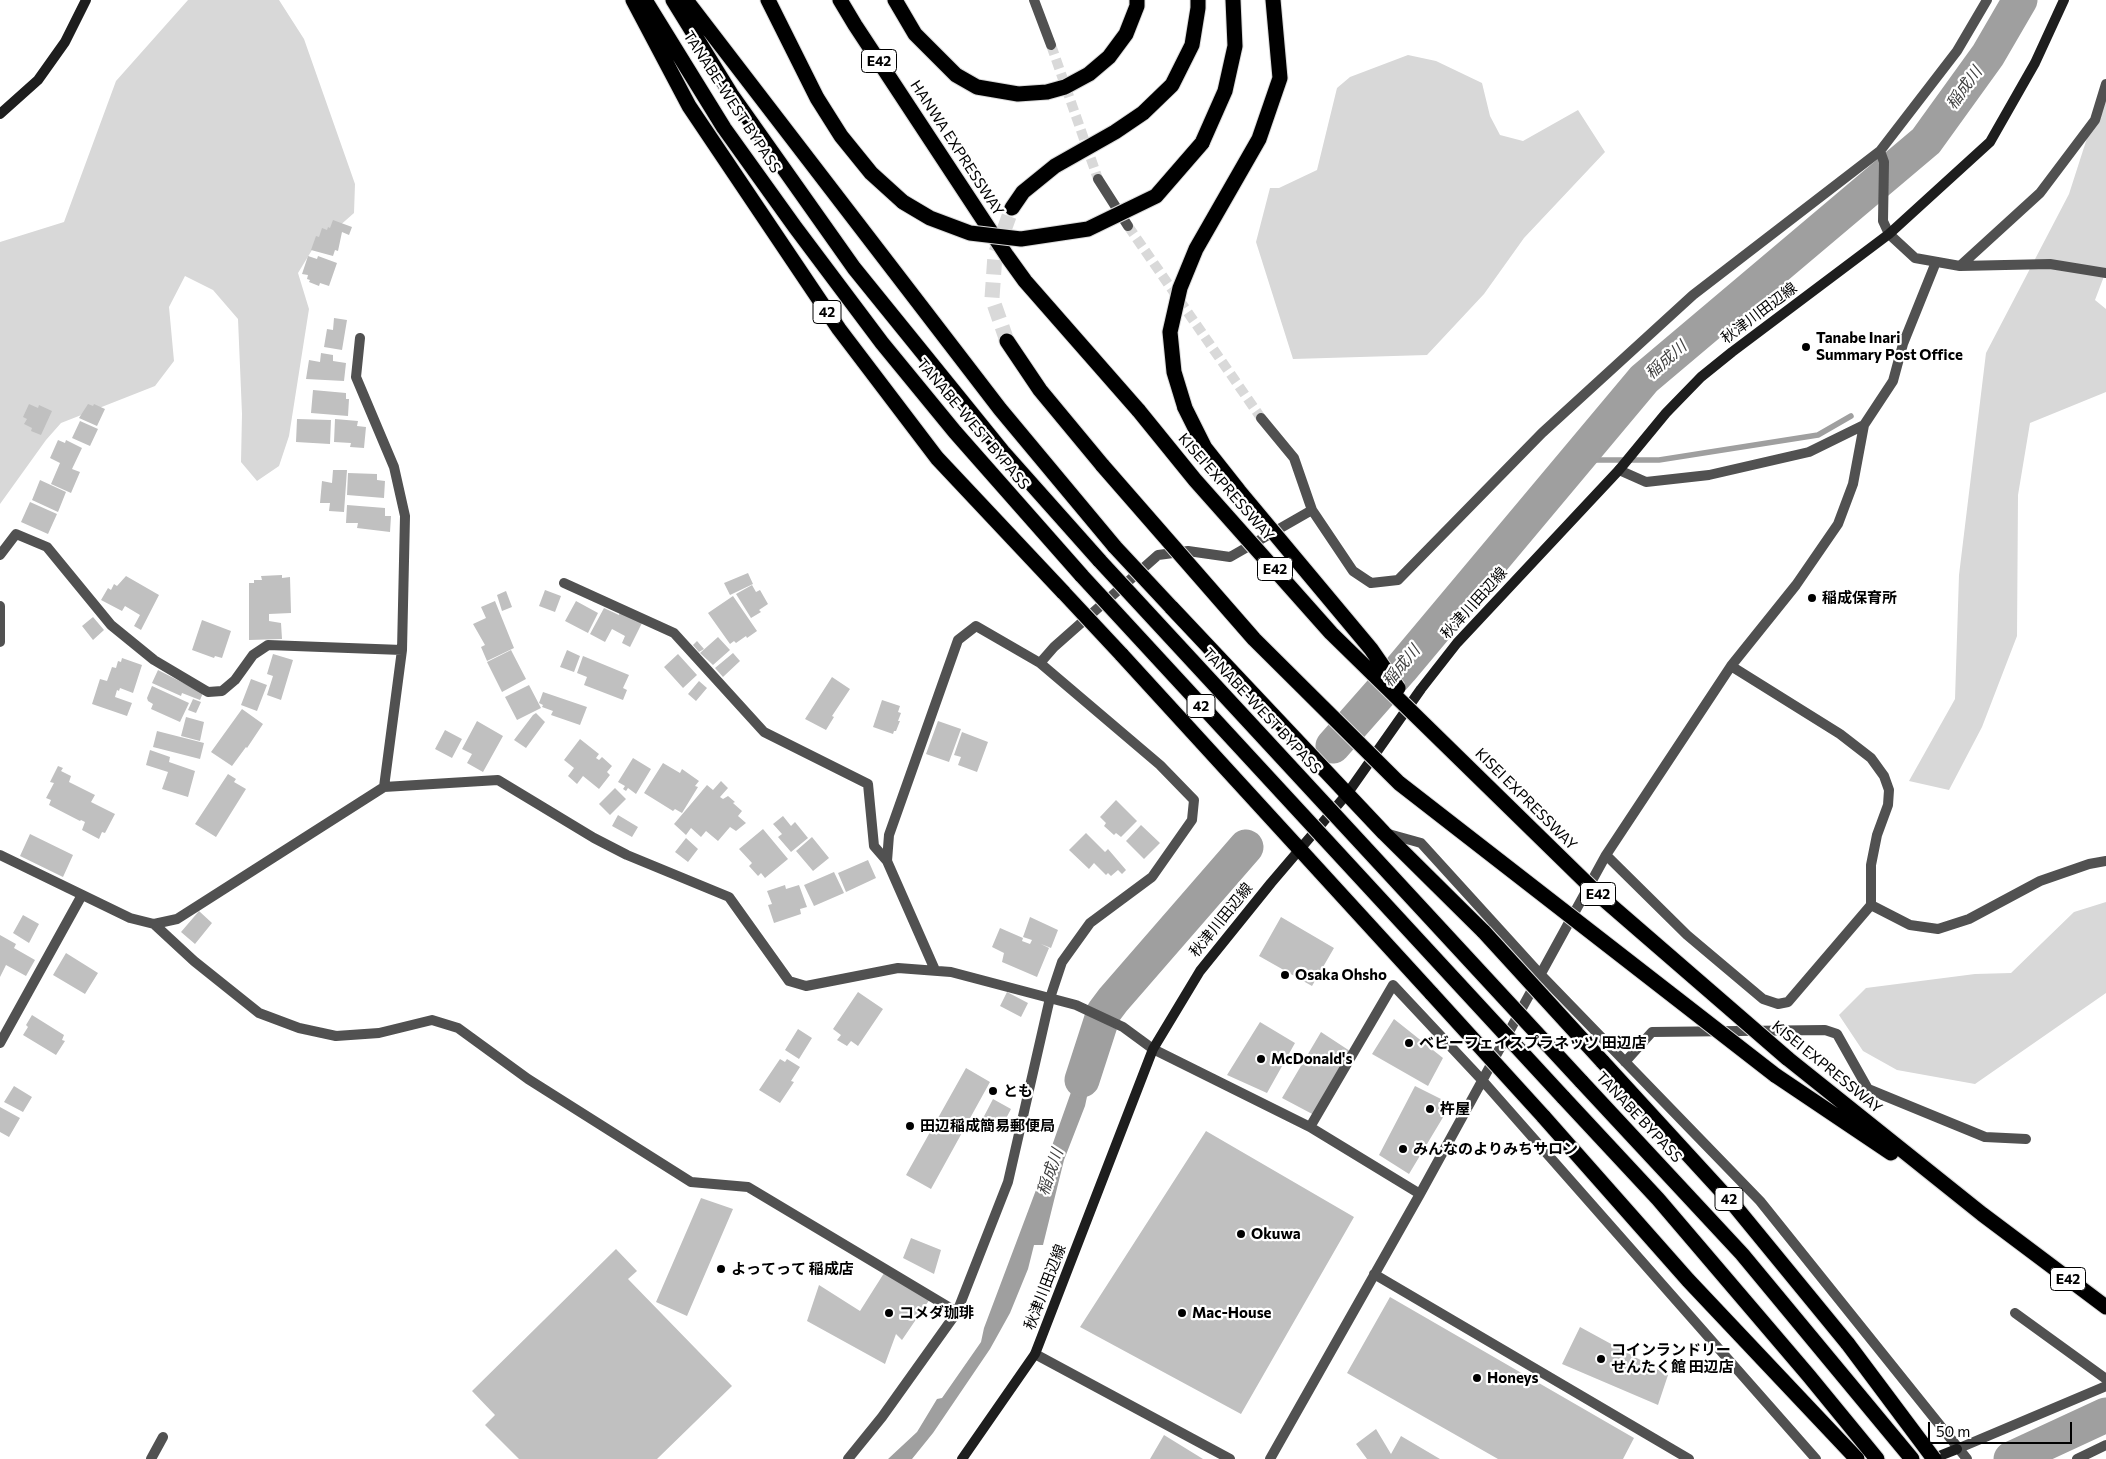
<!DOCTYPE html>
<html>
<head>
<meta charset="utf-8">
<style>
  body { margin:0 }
  #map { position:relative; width:2106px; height:1459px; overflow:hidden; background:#fff; font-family:Commissioner,sans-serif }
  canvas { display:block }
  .scale { position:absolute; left:1928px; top:1422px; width:144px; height:22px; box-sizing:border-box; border:2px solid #000; border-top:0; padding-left:6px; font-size:15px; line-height:18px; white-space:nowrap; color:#000; -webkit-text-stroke:4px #fff; paint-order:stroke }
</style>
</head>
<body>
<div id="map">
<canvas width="2106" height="1459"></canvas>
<div class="scale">50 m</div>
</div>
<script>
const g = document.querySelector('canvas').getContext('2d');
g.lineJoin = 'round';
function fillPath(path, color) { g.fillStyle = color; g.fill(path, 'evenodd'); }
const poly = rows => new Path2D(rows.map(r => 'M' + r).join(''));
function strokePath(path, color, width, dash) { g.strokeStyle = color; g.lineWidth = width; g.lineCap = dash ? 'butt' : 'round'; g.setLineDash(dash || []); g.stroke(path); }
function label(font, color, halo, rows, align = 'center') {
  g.font = font + ' Commissioner,"Noto Sans JP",sans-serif'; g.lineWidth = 4.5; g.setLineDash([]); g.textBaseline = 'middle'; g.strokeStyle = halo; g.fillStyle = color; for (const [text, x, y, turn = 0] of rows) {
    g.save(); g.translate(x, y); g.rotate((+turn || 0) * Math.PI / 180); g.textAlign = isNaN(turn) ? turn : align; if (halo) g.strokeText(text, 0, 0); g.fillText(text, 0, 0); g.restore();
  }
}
fillPath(poly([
  [188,0,279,0,304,39,355,184,354,213,312,250,298,273,309,309,289,436,279,466,257,481,241,462,242,414,238,319,213,290,185,276,169,307,174,361,155,386,61,423,46,440,0,504,0,242,64,222,116,81],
  [1408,55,1436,61,1482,83,1490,116,1500,135,1523,141,1578,110,1605,152,1524,238,1484,294,1427,355,1293,359,1256,242,1270,188,1279,188,1317,170,1337,88,1350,77],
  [2106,79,2106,271,2095,300,2106,309,2106,392,2030,423,2018,495,2017,636,1982,727,1949,790,1909,781,1955,699,1959,575,1986,353,2069,194],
  [2106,902,2106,993,1975,1084,1897,1070,1863,1051,1839,1015,1866,988,1975,974,2011,973,2074,912]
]), '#d8d8d8');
fillPath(poly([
  [1092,1033,1100,1036,1085,1106,1064,1160,1043,1245,1034,1245,1028,1269,1010,1313,990,1349,933,1433,912,1459,888,1459,917,1432,937,1399,942,1398,981,1342,984,1328,1042,1174]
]), '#9f9f9f');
strokePath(poly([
  [1576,460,1659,460,1818,435,1851,416]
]), '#9f9f9f', 5.5);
strokePath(poly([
  [1333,746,1401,669,1644,379,1926,141,1988,55,2020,0],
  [1082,1080,1104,1012,1113,1000,1246,847],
  [2011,1459,2106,1415]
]), '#9f9f9f', 35);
fillPath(poly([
  [333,220,352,227,349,235,342,232,338,251,335,250,333,256,311,250,316,236,319,237,322,228,327,230,328,227,330,228],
  [308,256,317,259,318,256,337,263,329,286,320,283,319,286,309,282,310,280,307,279,308,275,302,274],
  [334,318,347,320,342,350,324,347,327,329,333,330],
  [321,353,333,355,333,361,346,363,344,381,306,379,309,360,320,362],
  [313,390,346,393,346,399,349,399,348,416,311,413],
  [29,404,38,408,39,405,52,411,41,435,31,431,32,428,24,424,27,419,23,417],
  [88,404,93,406,94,404,105,409,97,426,79,418],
  [297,419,331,420,330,444,296,442],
  [335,419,358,421,357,426,366,427,364,448,350,447,351,443,334,442],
  [80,421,98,429,90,446,72,438],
  [58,440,65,443,66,440,82,448,72,469,80,472,71,493,51,484,60,463,50,458],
  [333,470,347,470,344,512,329,511,330,503,320,503,322,481,332,483],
  [348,473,377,474,377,480,385,481,384,498,347,495],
  [40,480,66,492,58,512,32,500],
  [30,502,57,514,48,534,21,522],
  [347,505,385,508,385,516,391,516,390,532,357,528,358,523,346,523],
  [748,573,753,584,730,595,724,583],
  [282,575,282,578,290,577,291,613,269,614,269,621,281,623,282,639,249,640,249,583,254,583,254,580,262,580,261,576],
  [126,576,159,595,141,630,134,626,140,615,125,606,122,611,101,600,108,588,111,590,114,584,117,586],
  [752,585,756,592,760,590,768,604,759,610,761,612,751,618,736,594],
  [545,590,561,596,555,612,539,606],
  [506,591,512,607,502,611,497,595],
  [733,596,757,631,747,638,746,636,736,643,734,641,730,644,708,613],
  [495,601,514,648,487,661,481,647,485,645,473,624,486,618,481,607],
  [576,601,598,613,588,633,565,621],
  [604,608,619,615,620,612,642,623,630,647,622,643,625,636,612,629,605,642,590,634],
  [93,617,104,630,93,640,82,626],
  [202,620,231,631,222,658,215,656,214,658,192,650],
  [718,637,730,650,713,665,700,653],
  [697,641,704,649,699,652,693,645],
  [511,650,526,679,502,692,487,662],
  [567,650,580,656,574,672,560,667],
  [733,653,740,661,723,677,715,668],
  [273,654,293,660,281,700,267,695,273,676,267,674],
  [678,654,697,675,683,688,664,667],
  [583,656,629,675,623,688,627,690,623,700,584,685,587,677,577,673],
  [122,658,142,665,133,693,120,688,119,691,117,690,115,697,132,703,127,716,92,704,100,679,107,681,112,667,116,668,118,661,121,662],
  [158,670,203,693,200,700,182,693,181,696,152,683],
  [832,677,850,689,832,716,834,717,826,730,805,719],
  [251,679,267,685,257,711,241,705],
  [699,681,707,688,696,701,688,694],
  [529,685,541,708,517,720,505,697],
  [152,686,189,703,180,722,151,709,153,704,148,701,147,698],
  [543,692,587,707,580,725,551,715,553,711,542,707,543,705,539,703],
  [193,699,201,702,196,713,188,710],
  [882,700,900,706,898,712,901,713,898,721,900,721,896,731,894,731,893,734,873,727],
  [242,709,263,724,247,748,246,747,232,766,211,752],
  [536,713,545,722,526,748,514,740,533,715],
  [186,717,204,722,200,741,181,736],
  [477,721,503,736,483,772,467,763,472,754,462,749],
  [938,721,961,729,949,762,926,754],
  [445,730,462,739,452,758,435,749],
  [157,731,204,743,200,759,153,747],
  [962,732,988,742,977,772,958,765,961,757,954,755],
  [580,739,599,754,596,758,599,760,602,757,612,766,607,772,610,775,599,789,583,776,577,784,568,776,574,768,564,760],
  [150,750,170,757,169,762,195,771,188,797,162,789,168,772,146,765],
  [633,758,651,769,636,794,628,788,626,791,623,789,625,786,618,782],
  [663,763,680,773,682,769,699,781,695,786,698,787,682,813,675,809,673,811,644,793],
  [58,766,63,768,61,771,71,776,69,782,95,795,91,802,115,814,105,833,102,832,99,839,82,830,85,822,81,820,80,821,49,805,51,800,46,798,54,783,50,782],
  [228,774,236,779,234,782,246,789,216,837,195,824],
  [721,781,728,788,720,797,723,799,728,796,735,802,733,803,742,811,738,816,746,823,736,831,730,827,718,841,706,831,701,837,691,828,686,835,674,824,707,785,713,790],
  [615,788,626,799,610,815,599,804],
  [1116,800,1137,821,1121,837,1116,833,1114,835,1104,826,1106,823,1100,817],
  [618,815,638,827,632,837,612,826],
  [783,816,791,826,795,822,808,838,791,852,778,837,782,834,773,824],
  [1141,825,1160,843,1144,859,1126,841],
  [763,829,788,859,765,878,761,873,758,876,749,866,752,863,739,849],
  [1086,833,1105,852,1108,849,1126,870,1122,874,1118,870,1111,876,1108,873,1106,875,1094,863,1089,869,1069,850],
  [30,834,73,855,63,877,20,856],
  [812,837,829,858,813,871,796,851],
  [686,838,698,849,688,862,675,852],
  [868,860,876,878,846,892,838,873],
  [834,872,844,893,814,906,804,885],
  [785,885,786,889,799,885,807,907,800,909,801,914,774,923,768,905,772,904,767,891],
  [199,911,212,923,195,944,181,932],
  [23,915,39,924,29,943,13,933],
  [1030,917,1058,930,1051,948,1041,944,1049,948,1037,977,1002,962,1004,953,992,947,1000,928,1023,938,1022,941,1030,944,1032,940,1023,937],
  [1281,917,1334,948,1312,986,1259,956],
  [0,935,16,944,14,948,35,960,26,976,6,965,0,977],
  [66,953,98,973,85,994,53,975],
  [858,992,883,1009,858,1046,851,1041,847,1046,837,1040,841,1035,833,1029],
  [1007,992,1028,1003,1021,1017,1000,1006],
  [32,1015,64,1035,62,1040,65,1041,56,1055,23,1035,28,1027,26,1025],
  [1394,1019,1443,1058,1428,1086,1372,1054],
  [1260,1022,1295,1043,1267,1093,1227,1075],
  [798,1029,812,1038,799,1059,785,1050],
  [1321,1032,1353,1053,1316,1116,1282,1098],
  [780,1059,785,1062,787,1059,800,1067,791,1081,794,1082,780,1103,759,1090],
  [966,1068,990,1082,931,1189,906,1175],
  [14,1086,32,1097,23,1112,4,1102],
  [1415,1086,1451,1104,1409,1174,1379,1155],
  [993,1099,1011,1109,999,1132,981,1122],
  [0,1107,20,1118,9,1137,0,1132],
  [1206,1131,1354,1217,1241,1414,1080,1327],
  [701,1198,733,1209,687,1316,656,1302],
  [911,1238,941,1250,934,1274,903,1258],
  [616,1249,637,1271,628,1279,732,1386,657,1459,519,1459,485,1425,495,1415,472,1391],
  [886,1270,932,1296,902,1340,896,1334,885,1364,807,1321,819,1285,860,1311],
  [1390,1297,1634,1438,1623,1459,1498,1459,1347,1373],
  [1580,1327,1668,1375,1658,1405,1562,1364],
  [1376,1429,1391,1454,1401,1436,1440,1459,1367,1459,1356,1444],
  [1164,1435,1203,1459,1150,1459]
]), '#c0c0c0');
strokePath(poly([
  [1051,45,1098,179],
  [1128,226,1261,418]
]), '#d9d9d9', 10, [10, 5]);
strokePath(poly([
  [1007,341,992,298,995,255,1012,208]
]), '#d9d9d9', 15, [15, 8]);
const highway = poly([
  [633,0,689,106,839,329,937,458,1064,593],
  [645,0,724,128,795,227,882,343,955,432,1082,576],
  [673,0,731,94,854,268,1003,452,1100,561],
  [686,0,1000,409,1115,547],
  [768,0,817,98,841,136,871,173,903,202],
  [840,0,855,25,1007,256,1025,281,1139,411],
  [895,0,915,34,956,75,977,87,1018,94,1047,92,1065,87,1089,74,1109,57,1126,34,1137,6,1137,0],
  [1202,143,1225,91,1235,46,1233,0],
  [1012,208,1023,192,1055,166,1115,132,1143,113,1172,85,1192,45,1198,8,1198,0],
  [1007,341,1040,390,1103,466],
  [1185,408,1174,372,1170,332,1180,288,1196,249,1259,139,1280,78,1273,0],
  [1171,607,1384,833,1484,932],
  [1121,654,1432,994],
  [1787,1058,1982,1214,2106,1307],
  [1602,1061,1734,1205,1848,1344],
  [1775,1075,1891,1153],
  [1581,1081,1742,1254,1912,1459],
  [1563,1097,1658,1199,1809,1376,1877,1459],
  [1543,1116,1688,1280,1857,1459]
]);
strokePath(highway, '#dbdbdb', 17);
strokePath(poly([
  [1034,0,1051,45],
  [1880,151,1884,162,1883,221,1889,234,1915,258,1960,266,2050,264,2106,273],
  [1098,179,1128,226],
  [1960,266,2040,193,2095,120,2106,84],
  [360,338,356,377,394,467,405,516,402,650,384,787],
  [1261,418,1294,458,1312,510,1353,571,1371,583,1398,580,1542,433,1693,295,1880,151,1957,51,1987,0],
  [1619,470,1646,482,1709,475,1809,452,1864,425],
  [0,555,16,534,47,547,111,625,154,660,208,692,222,691,235,680,253,655,268,645,402,650],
  [564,583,674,633,764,732,868,784,874,846,887,861],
  [0,606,0,642],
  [1040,663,1054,647,1158,555,1188,551,1230,557,1312,510],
  [1731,666,1840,734,1871,758,1884,776,1889,790,1888,805,1877,835,1871,865,1871,905],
  [1385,833,1421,843,1541,975,1760,1201,1967,1459],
  [0,855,130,918,154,924,177,919,384,787,498,780,594,838,627,855,729,897,789,981,806,986,898,968,951,972,1076,1005,1123,1027,1153,1049,1310,1127,1420,1194],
  [1606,855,1687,935,1763,999,1778,1004,1788,1002,1871,905,1910,925,1938,929,1969,919,2040,881,2089,864,2106,861],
  [154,924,194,961,259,1013,299,1028,336,1036,379,1033,432,1020,458,1028,528,1079,691,1182,748,1187,957,1312],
  [0,1043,82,895],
  [1625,1062,1652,1032,1825,1030,1837,1034,1868,1089,1985,1137,2026,1139],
  [1310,1127,1393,985,1482,1080,1816,1459],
  [1374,1274,1689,1459],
  [2015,1313,2106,1379],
  [1035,1354,1230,1459],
  [1957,1449,2106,1386],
  [151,1459,163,1437],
  [848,1459,882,1417,957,1312,1008,1182,1050,998,1062,962,1090,923,1152,877,1192,820,1194,800,1160,765,1040,663,976,626,958,640,889,835,887,861,935,970],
  [1270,1459,1420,1194,1606,855,1731,666,1796,585,1838,524,1853,484,1864,425,1893,381,1903,344,1936,262],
  [2077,1459,2106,1445]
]), '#515151', 10);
strokePath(poly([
  [0,114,38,80,65,42,86,0],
  [962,1459,1035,1354,1153,1049,1200,971,1271,883,1347,794,1421,689,1457,643,1619,470,1666,413,1701,377,1732,352,1889,234,1990,142,2035,63,2064,0],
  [1932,1459,1957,1449]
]), '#1e1e1e', 10);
strokePath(highway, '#000', 15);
const highwayBridge = poly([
  [903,202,930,218,970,233,1021,239,1088,229,1156,196,1202,143],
  [1185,408,1205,448,1239,491,1371,649,1398,688],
  [1139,411,1195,480,1331,633,1600,896,1787,1058],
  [1103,466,1254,639,1399,783,1775,1075],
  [1115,547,1171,607],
  [1100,561,1581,1081],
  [1082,576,1563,1097],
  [1064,593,1121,654],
  [1484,932,1602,1061],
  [1432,994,1543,1116],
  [1848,1344,1934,1459]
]);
strokePath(highwayBridge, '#dbdbdb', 17, []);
strokePath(highwayBridge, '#000', 15);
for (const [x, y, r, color] of [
  [1806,347,5,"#000"],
  [1812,598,5,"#000"],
  [1285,975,5,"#000"],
  [1409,1043,5,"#000"],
  [1261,1059,5,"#000"],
  [993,1091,5,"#000"],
  [1430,1109,5,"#000"],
  [910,1126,5,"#000"],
  [1403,1149,5,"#000"],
  [1241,1234,5,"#000"],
  [721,1269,5,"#000"],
  [889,1313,5,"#000"],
  [1182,1313,5,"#000"],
  [1601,1359,5,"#000"],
  [1477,1378,5,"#000"]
]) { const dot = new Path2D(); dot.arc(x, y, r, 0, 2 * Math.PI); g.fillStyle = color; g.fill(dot); strokePath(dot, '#fff', 2); }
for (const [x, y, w] of [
  [879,61,35],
  [827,312,28],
  [1275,569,35],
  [1201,706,28],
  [1598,894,35],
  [1729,1199,28],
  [2068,1279,35]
]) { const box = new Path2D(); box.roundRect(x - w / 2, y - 11.5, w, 23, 4); g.fillStyle = '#fff'; g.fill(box); strokePath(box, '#000', 1); }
label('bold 14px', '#000', null, [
  ["E42",879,61],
  ["42",827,312],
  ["E42",1275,569],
  ["42",1201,706],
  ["E42",1598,894],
  ["42",1729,1199],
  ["E42",2068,1279]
]);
label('15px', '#000', '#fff', [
  ["TANABE-WEST BYPASS",732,102,57],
  ["HANWA EXPRESSWAY",957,148,57],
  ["秋津川田辺線",1759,313,-37],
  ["TANABE-WEST BYPASS",973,424,50],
  ["KISEI EXPRESSWAY",1226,487,49],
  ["秋津川田辺線",1474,603,-48],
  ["TANABE-WEST BYPASS",1262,711,47],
  ["KISEI EXPRESSWAY",1526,799,45],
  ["秋津川田辺線",1221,920,-51],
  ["KISEI EXPRESSWAY",1827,1067,39],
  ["TANABE BYPASS",1639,1117,47],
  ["秋津川田辺線",1045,1287,-69]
]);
label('bold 15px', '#000', '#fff', [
  ["Tanabe Inari",1816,338],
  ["Summary Post Office",1816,355],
  ["稲成保育所",1822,598],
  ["Osaka Ohsho",1295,975],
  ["ベビーフェイスプラネッツ 田辺店",1419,1043],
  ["McDonald's",1271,1059],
  ["とも",1003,1091],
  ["杵屋",1440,1109],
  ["田辺稲成簡易郵便局",920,1126],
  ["みんなのよりみちサロン",1413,1149],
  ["Okuwa",1251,1234],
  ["よってって 稲成店",731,1269],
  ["コメダ珈琲",899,1313],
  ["Mac-House",1192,1313],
  ["コインランドリー",1611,1350],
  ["せんたく館 田辺店",1611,1367],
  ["Honeys",1487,1378]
], 'left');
label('italic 16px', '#404040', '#fff', [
  ["稲成川",1964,88,-54],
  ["稲成川",1666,360,-41],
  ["稲成川",1401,666,-50],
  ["稲成川",1050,1172,-71]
]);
</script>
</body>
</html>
